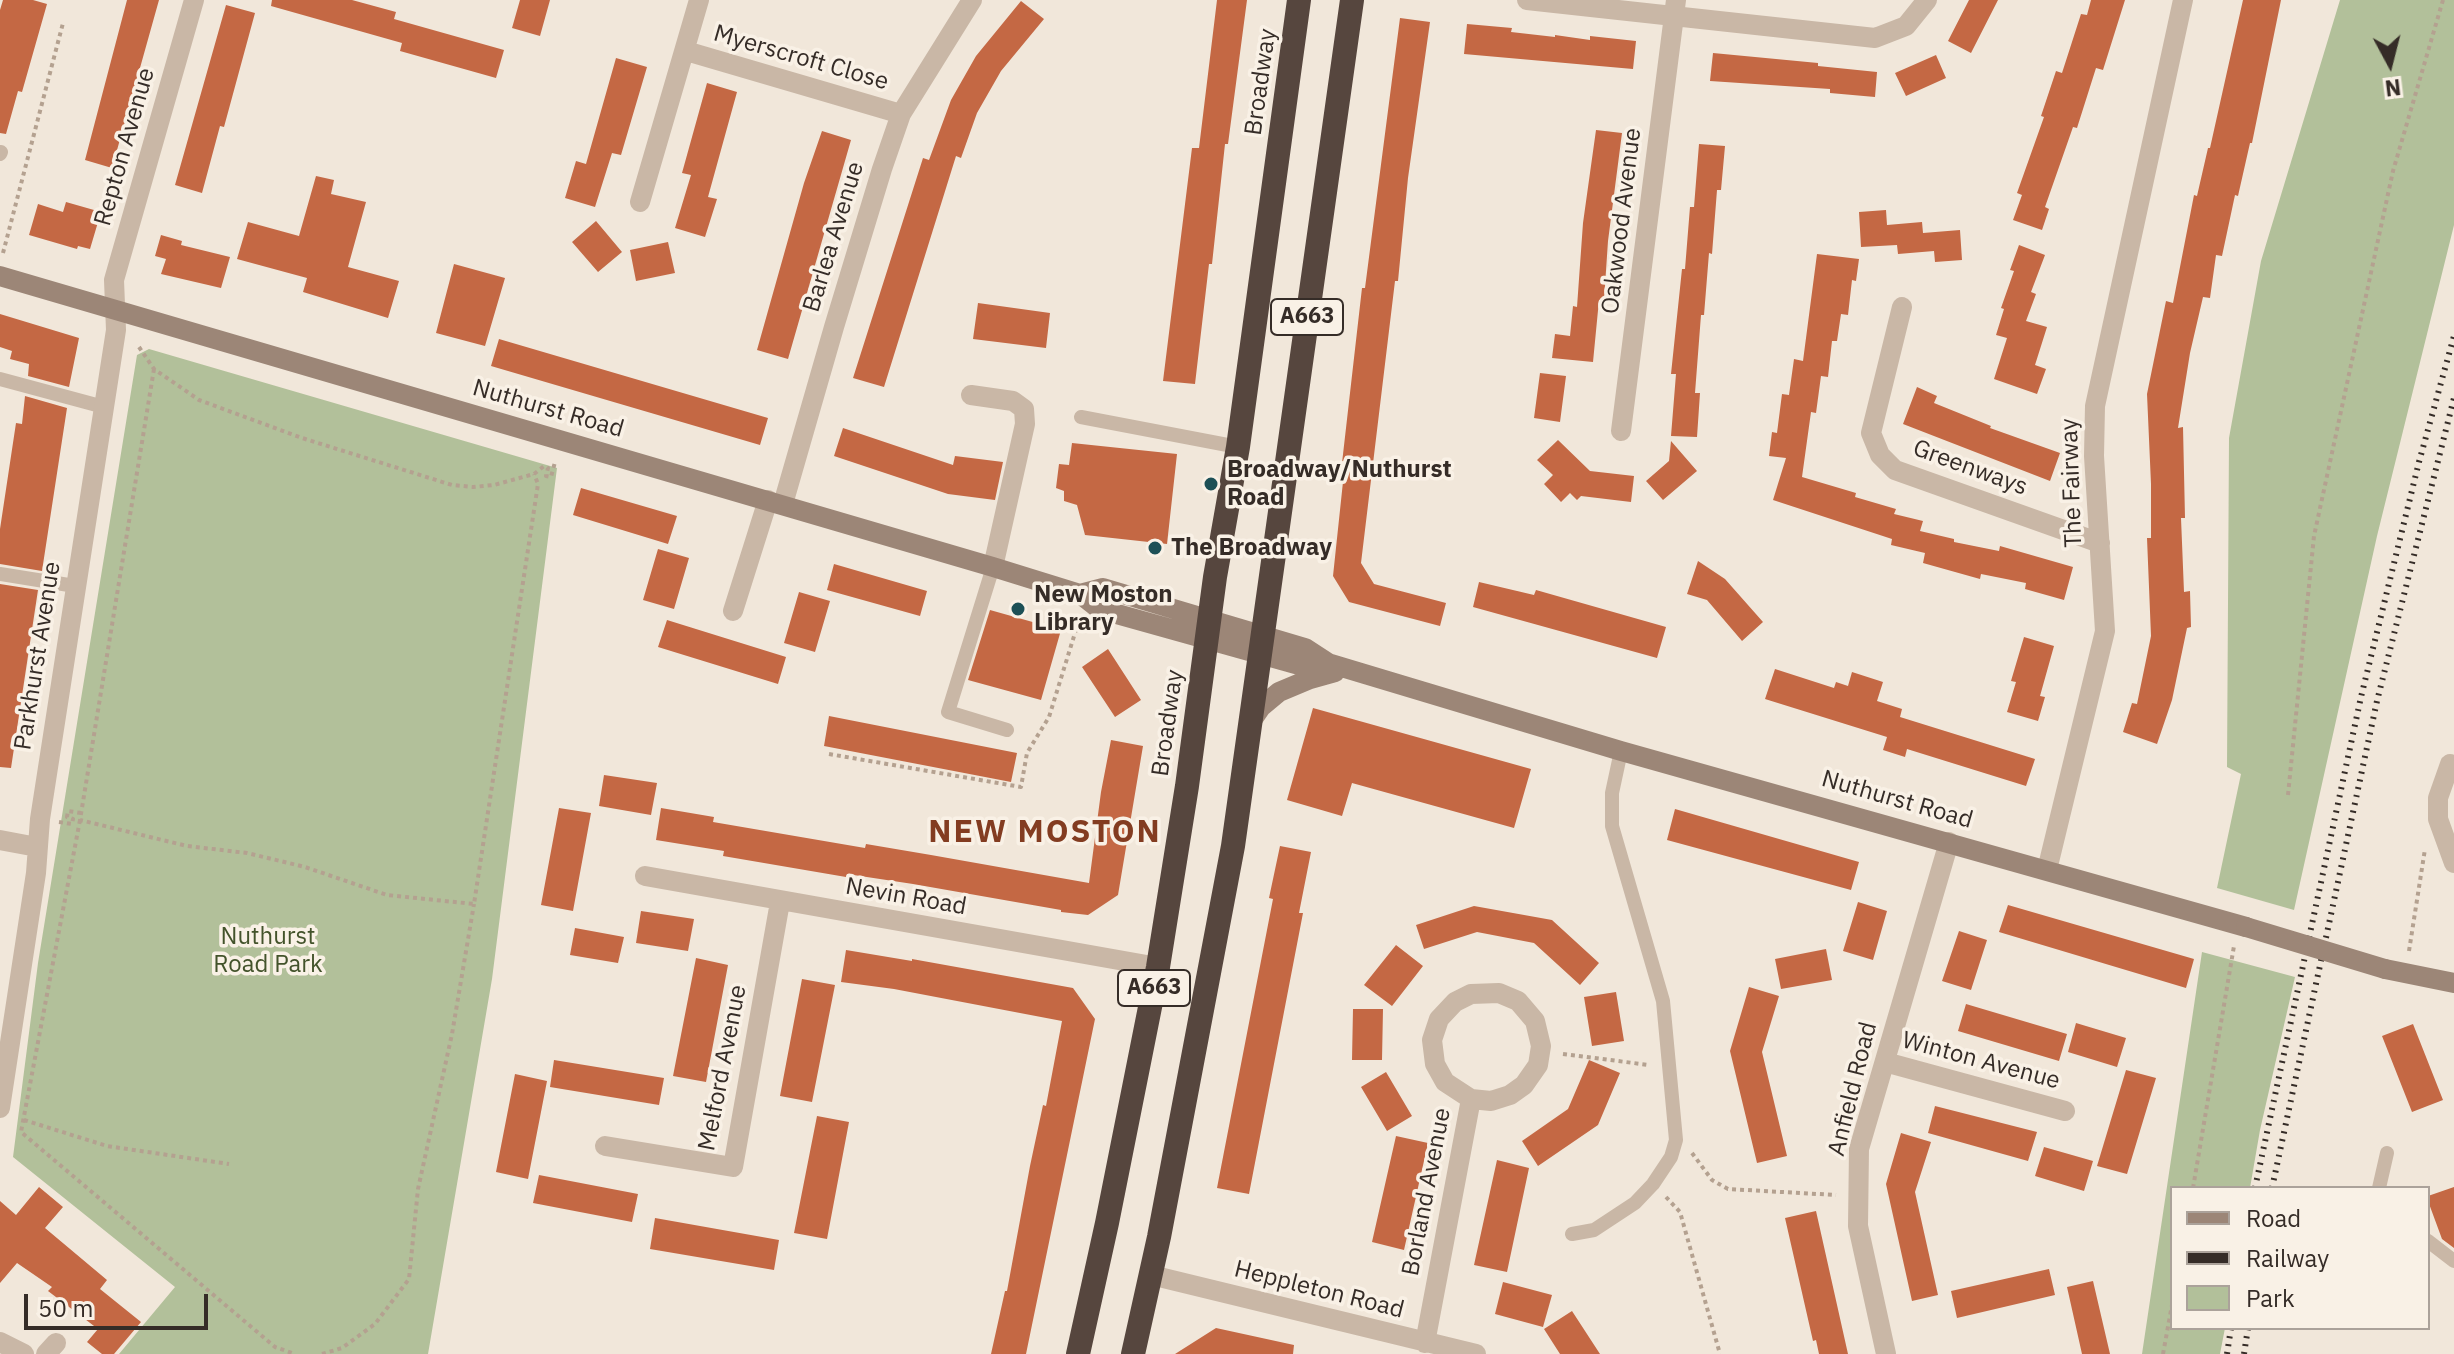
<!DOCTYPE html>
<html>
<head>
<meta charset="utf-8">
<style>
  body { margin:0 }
  #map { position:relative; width:2454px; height:1354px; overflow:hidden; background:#f1e7da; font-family:"IBM Plex Sans",sans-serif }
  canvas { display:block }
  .legend { position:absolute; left:2170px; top:1186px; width:260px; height:144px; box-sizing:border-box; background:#f9f1e6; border:2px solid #aba29a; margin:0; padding:10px 14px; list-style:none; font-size:24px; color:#352c27 }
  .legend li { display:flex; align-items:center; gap:16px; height:40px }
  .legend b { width:40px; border:2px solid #aba29a }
  .north { position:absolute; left:2350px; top:24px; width:80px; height:80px; -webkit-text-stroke:6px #f9f1e6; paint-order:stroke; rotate:173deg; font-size:22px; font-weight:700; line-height:32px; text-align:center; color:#352c27 }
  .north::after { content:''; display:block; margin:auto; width:28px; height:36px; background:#352c27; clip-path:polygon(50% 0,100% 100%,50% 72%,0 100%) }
  .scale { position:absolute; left:24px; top:1294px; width:184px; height:36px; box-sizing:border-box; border:4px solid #352c27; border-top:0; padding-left:10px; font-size:24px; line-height:28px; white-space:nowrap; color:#352c27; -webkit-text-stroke:6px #f9f1e6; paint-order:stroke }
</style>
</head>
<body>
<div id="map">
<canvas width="2454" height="1354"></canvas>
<ul class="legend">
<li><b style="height:10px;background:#9c8677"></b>Road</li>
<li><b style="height:10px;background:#352c27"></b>Railway</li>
<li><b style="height:22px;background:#b2c09a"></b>Park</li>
</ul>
<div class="north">N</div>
<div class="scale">50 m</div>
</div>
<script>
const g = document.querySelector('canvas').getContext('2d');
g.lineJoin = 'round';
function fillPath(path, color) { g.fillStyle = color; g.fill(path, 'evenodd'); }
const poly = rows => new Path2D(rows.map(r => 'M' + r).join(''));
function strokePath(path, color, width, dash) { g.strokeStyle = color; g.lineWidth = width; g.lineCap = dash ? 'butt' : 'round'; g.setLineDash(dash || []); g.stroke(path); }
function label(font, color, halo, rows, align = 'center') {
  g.font = font + ' "IBM Plex Sans",sans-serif'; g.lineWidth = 7; g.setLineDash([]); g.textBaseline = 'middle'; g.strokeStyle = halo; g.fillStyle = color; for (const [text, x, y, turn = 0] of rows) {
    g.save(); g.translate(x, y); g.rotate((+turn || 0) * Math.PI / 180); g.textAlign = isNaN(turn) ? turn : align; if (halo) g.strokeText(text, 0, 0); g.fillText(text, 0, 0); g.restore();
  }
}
fillPath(poly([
  [2340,0,2454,0,2454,225,2377,536,2294,910,2217,888,2241,774,2227,767,2229,438,2261,261],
  [149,349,557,468,492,979,428,1354,119,1354,175,1287,13,1157,38,963,137,355],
  [2202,952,2295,977,2260,1130,2250,1188,2172,1188,2172,1328,2225,1328,2220,1354,2142,1354]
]), '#b2c09a');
fillPath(poly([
  [3,0,33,0,47,4,22,92,18,91,6,134,0,133,0,10],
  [127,0,159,0,112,168,85,160],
  [272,0,352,0,396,12,394,19,504,50,496,78,400,51,402,43,271,6],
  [520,0,550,0,540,36,512,28],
  [1217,0,1247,0,1228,144,1225,144,1212,264,1209,264,1195,384,1163,381,1192,148,1199,148],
  [1969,0,1998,0,1971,53,1948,41],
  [2091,0,2125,0,2103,70,2096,68,2077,128,2073,127,2045,207,2049,209,2042,230,2013,220,2022,195,2017,193,2044,117,2041,116,2056,71,2062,73,2081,14,2087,15],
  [2243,0,2281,0,2252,143,2250,143,2238,196,2235,195,2222,256,2216,255,2210,298,2203,297,2190,353,2178,428,2183,427,2185,518,2181,518,2184,592,2190,591,2191,627,2187,628,2172,700,2157,744,2123,732,2132,703,2137,704,2151,636,2147,538,2151,538,2151,484,2147,394,2166,301,2173,303,2194,195,2197,196,2208,148,2210,148],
  [1021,1,1044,19,1001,71,977,113,961,158,956,156,884,387,853,378,923,158,929,160,951,100,976,56],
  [226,5,255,13,224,127,220,126,202,193,175,185],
  [1400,18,1430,22,1408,178,1398,281,1395,281,1361,563,1374,584,1446,603,1440,626,1349,602,1333,576,1345,463,1342,463,1362,288,1365,288],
  [1467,24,1512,28,1511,32,1555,37,1555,35,1590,40,1590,36,1636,41,1633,69,1464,54],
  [1713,53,1818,63,1818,66,1877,72,1875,97,1830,93,1830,89,1710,81],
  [1936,55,1946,78,1906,96,1895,73],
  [616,58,647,67,621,155,612,153,595,207,565,198,576,161,586,164],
  [707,83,737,92,708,197,717,199,705,237,675,228,691,175,682,173],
  [1596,130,1622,133,1608,241,1604,300,1599,300,1593,362,1552,358,1555,334,1570,336,1573,306,1577,307,1583,223],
  [822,131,851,140,788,359,757,350,804,183],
  [1699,144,1725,146,1721,190,1717,190,1712,254,1709,253,1704,315,1701,315,1695,393,1700,393,1697,437,1671,436,1676,374,1671,374,1682,269,1685,269,1690,207,1694,207],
  [316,176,334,180,331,194,366,202,348,267,399,281,388,318,303,292,307,278,237,259,248,222,299,236],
  [66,202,101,212,90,249,78,246,77,249,29,235,38,204,63,212],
  [1886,210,1887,225,1922,222,1923,233,1960,230,1962,260,1935,262,1934,251,1898,254,1897,245,1861,247,1859,212],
  [596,221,622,252,598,272,572,242],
  [161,235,182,241,181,245,230,257,221,288,161,274,166,259,155,256],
  [668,242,675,273,636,281,630,250],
  [2019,245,2045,255,2031,292,2036,294,2026,321,2047,327,2035,365,2046,369,2037,394,1994,379,2007,338,1996,335,2004,309,2001,308,2014,271,2010,270],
  [1817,254,1859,259,1856,281,1852,280,1848,315,1841,314,1837,341,1832,341,1828,377,1821,376,1816,413,1811,412,1802,477,1856,493,1855,497,1896,509,1894,514,1923,521,1920,531,1954,539,1954,542,1999,551,2000,546,2073,567,2064,600,2025,589,2026,583,1981,574,1980,579,1923,563,1925,553,1891,545,1892,539,1773,500,1786,458,1769,456,1772,432,1777,433,1782,394,1789,395,1794,359,1803,361],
  [454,264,505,278,485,346,436,333],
  [978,303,1050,313,1046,348,973,339],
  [0,314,79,338,69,387,28,376,29,364,10,359,12,351,0,347],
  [499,339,768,418,760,445,491,366],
  [1540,373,1566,376,1560,422,1534,418],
  [1917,387,1937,396,1934,403,1991,426,1990,428,2060,453,2050,481,1903,424],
  [25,396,67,408,42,571,0,564,0,529,16,423,22,424],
  [843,428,953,465,955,456,1003,462,995,500,948,494,834,456],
  [1558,440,1590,471,1634,476,1631,502,1581,496,1577,500,1570,493,1561,502,1544,484,1553,475,1537,460],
  [1671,441,1697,471,1663,500,1646,481,1669,461],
  [1072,443,1177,454,1167,544,1085,535,1077,505,1064,501,1064,491,1056,488,1059,464,1069,465],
  [581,488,677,516,668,544,573,515],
  [658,549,689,558,674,609,643,600],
  [1698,561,1725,579,1763,622,1742,641,1707,600,1687,594],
  [834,564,927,591,920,616,827,590],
  [1479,582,1534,595,1536,590,1666,627,1657,658,1473,607],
  [0,584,38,590,11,768,0,767],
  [799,592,830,601,815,652,784,643],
  [990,610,1061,630,1041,700,968,680],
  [667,620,786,657,778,684,658,647],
  [2024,637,2054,646,2040,696,2045,697,2038,721,2007,712,2016,682,2011,681],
  [1108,649,1141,700,1115,717,1082,667],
  [1775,669,1834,688,1836,682,1848,686,1852,672,1883,682,1877,701,1902,709,1900,717,2035,759,2026,786,1907,749,1905,757,1883,750,1887,737,1765,699],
  [1313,708,1531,769,1514,828,1352,783,1342,816,1287,800],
  [829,716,1017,753,1011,782,824,746],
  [1111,740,1143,746,1118,895,1088,915,1061,912,1061,910,913,884,847,874,846,877,723,856,724,851,656,840,661,808,714,817,713,822,865,848,866,844,931,855,1089,883,1101,792],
  [604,775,657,783,651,815,599,806],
  [559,808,591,813,573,911,541,905],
  [1675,809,1859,862,1851,890,1667,840],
  [1280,846,1311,852,1299,913,1303,913,1249,1194,1217,1188,1273,899,1269,898],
  [1858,902,1887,911,1873,960,1843,951],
  [2008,905,2194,959,2186,988,1999,932],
  [1474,906,1552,920,1599,963,1580,985,1534,943,1477,932,1424,949,1416,925],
  [641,911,694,919,688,951,636,943],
  [575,928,624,937,618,963,570,955],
  [1959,931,1987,940,1971,990,1942,981],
  [1396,945,1423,966,1392,1006,1364,985],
  [1826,949,1832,980,1781,989,1775,959],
  [846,950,912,961,912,959,1073,988,1095,1019,1026,1354,991,1354,1005,1291,1007,1291,1030,1166,1043,1105,1046,1106,1062,1021,894,989,841,982],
  [696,958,728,965,706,1082,673,1076],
  [802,979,835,985,812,1102,780,1096],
  [1749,987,1779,996,1762,1052,1787,1156,1757,1163,1730,1051],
  [1616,992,1624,1041,1592,1046,1584,997],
  [1966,1004,2067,1034,2059,1061,1958,1031],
  [1353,1009,1383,1009,1382,1060,1352,1060],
  [2076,1023,2126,1038,2117,1067,2068,1052],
  [2413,1024,2443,1100,2412,1112,2382,1036],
  [554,1060,664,1078,659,1105,550,1087],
  [1589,1060,1620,1073,1598,1125,1538,1166,1522,1141,1568,1109],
  [2126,1070,2156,1078,2127,1174,2097,1166],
  [1386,1072,1412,1116,1387,1131,1361,1087],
  [515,1074,547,1081,528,1179,496,1172],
  [1935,1106,2037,1132,2028,1161,1928,1133],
  [817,1116,849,1122,827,1239,794,1233],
  [1901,1133,1931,1142,1915,1192,1938,1295,1912,1301,1886,1184],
  [1396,1136,1428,1143,1404,1250,1372,1242],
  [2044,1147,2093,1161,2084,1191,2035,1176],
  [1497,1160,1529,1168,1507,1272,1474,1265],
  [539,1175,638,1194,632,1222,533,1203],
  [39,1187,63,1207,45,1228,107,1280,100,1289,141,1322,114,1354,102,1354,87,1342,98,1329,48,1291,52,1287,17,1263,0,1283,0,1201,16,1215],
  [2454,1187,2454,1248,2442,1239,2428,1201,2428,1196],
  [1816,1211,1848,1354,1819,1354,1816,1340,1813,1341,1785,1218],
  [655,1218,779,1240,774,1270,650,1249],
  [2049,1269,2055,1295,1957,1318,1951,1291],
  [2093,1281,2110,1354,2082,1354,2067,1287],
  [1503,1282,1552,1295,1543,1327,1495,1314],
  [1572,1311,1600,1354,1560,1354,1544,1329],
  [1216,1328,1294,1345,1293,1354,1175,1354]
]), '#c46844');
strokePath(poly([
  [3,253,63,23],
  [139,347,154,369,199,400,302,438,452,485,473,487,494,485,534,474,544,466,548,468,546,476,551,477,555,462],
  [154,369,80,820,187,846,247,853,305,867,387,895,474,904,538,484,534,474],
  [829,754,1021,787,1027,753,1049,717,1079,620],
  [2288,795,2314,536,2393,171,2443,0],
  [80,820,21,1132,275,1347,295,1354],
  [59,822,72,824,73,819,67,817,68,811,81,813],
  [2409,951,2425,849],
  [1563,1054,1649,1065],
  [24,1120,107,1146,229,1164],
  [1692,1153,1712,1180,1728,1189,1836,1195],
  [2193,1188,2234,946],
  [1666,1197,1680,1212,1720,1354],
  [322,1354,342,1348,375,1324,409,1279,418,1189,452,1034,474,904],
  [2163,1354,2172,1305]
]), '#b4a190', 4, [4, 4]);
strokePath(poly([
  [0,154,1,152],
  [0,379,104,407],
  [1081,417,1238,447],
  [993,567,948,712,1007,730],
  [0,574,75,586],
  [2379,1188,2387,1153],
  [1572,1234,1594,1230,1635,1203,1653,1184,1671,1157,1676,1140,1663,1001,1612,826,1612,793,1621,751],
  [2428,1241,2454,1261]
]), '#c9b7a6', 14);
strokePath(poly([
  [1527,0,1875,38,1906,26,1927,0],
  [686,51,901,114],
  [640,202,699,0],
  [1902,307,1871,433,1880,455,1895,470,2100,543],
  [971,395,1013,401,1024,409,1025,424,993,567],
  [1621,431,1676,0],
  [783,504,834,327,882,169,901,114,972,0],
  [733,611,768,500],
  [2454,765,2450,764,2438,798,2438,819,2454,863],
  [0,840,37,847],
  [2047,870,2105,631,2094,456,2095,406,2183,0],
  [645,876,1158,967],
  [1885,1062,2065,1111],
  [0,1108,36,873,40,819,116,330,114,280,194,0],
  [605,1146,733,1167,780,902],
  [1151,1275,1476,1354],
  [0,1342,24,1354],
  [1425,1343,1471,1099,1445,1082,1435,1064,1432,1040,1439,1019,1455,1002,1471,994,1499,993,1518,1001,1535,1021,1541,1046,1538,1065,1524,1085,1510,1095,1491,1101,1471,1099],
  [46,1354,56,1343],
  [1886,1354,1858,1226,1859,1149,1949,842]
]), '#c9b7a6', 20);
strokePath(poly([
  [0,276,993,567,1080,594,1099,609,1303,666,1328,663],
  [1080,594,1103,588,1305,648,1328,663,1621,751,2246,927],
  [1250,723,1261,707,1279,692,1310,679,1335,672],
  [2385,969,2454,983]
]), '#9c8677', 20);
strokePath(poly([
  [1078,1354,1107,1223,1158,967,1187,786,1215,577,1238,447,1299,0],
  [1133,1354,1159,1237,1233,846,1352,0]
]), '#56463e', 24);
strokePath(poly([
  [2255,1188,2361,697,2419,462,2454,336],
  [2272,1188,2377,701,2454,398],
  [2227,1354,2231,1328],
  [2244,1354,2248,1328]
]), '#352c27', 6, [2, 6]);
strokePath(poly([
  [2246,927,2385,969]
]), '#9c8677', 20);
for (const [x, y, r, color] of [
  [1211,484,8,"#1d5056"],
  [1155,548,8,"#1d5056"],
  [1018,609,8,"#1d5056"]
]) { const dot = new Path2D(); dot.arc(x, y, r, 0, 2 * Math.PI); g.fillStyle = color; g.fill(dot); strokePath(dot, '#f9f1e6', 3); }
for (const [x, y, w] of [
  [1307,317,72],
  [1154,988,72]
]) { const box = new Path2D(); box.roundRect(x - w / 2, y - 18, w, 36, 6); g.fillStyle = '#f9f1e6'; g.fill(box); strokePath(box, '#352c27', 2); }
label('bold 22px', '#352c27', null, [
  ["A663",1307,317],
  ["A663",1154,988]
]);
label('24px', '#352c27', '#f9f1e6', [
  ["Myerscroft Close",801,58,16],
  ["Broadway",1261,82,-82],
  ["Repton Avenue",125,147,-74],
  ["Oakwood Avenue",1622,221,-83],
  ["Barlea Avenue",834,237,-73],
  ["Nuthurst Road",548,409,16],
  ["Greenways",1970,468,20],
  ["The Fairway",2072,483,-92],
  ["Parkhurst Avenue",38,656,-81],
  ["Broadway",1168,723,-82],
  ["Nuthurst Road",1897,800,16],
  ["Nevin Road",906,897,10],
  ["Winton Avenue",1981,1061,15],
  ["Melford Avenue",723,1068,-79],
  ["Anfield Road",1853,1089,-76],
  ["Borland Avenue",1427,1192,-79],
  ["Heppleton Road",1319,1290,14]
]);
label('bold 24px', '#352c27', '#f9f1e6', [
  ["Broadway/Nuthurst",1227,470],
  ["Road",1227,498],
  ["The Broadway",1171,548],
  ["New Moston",1034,595],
  ["Library",1034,623]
], 'left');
label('24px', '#43532b', '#f9f1e6', [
  ["Nuthurst",268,937],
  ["Road Park",268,965]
]);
g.letterSpacing = '2px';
label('bold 32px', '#833c21', '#f9f1e6', [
  ["NEW MOSTON",1045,833]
]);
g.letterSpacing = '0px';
</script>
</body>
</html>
